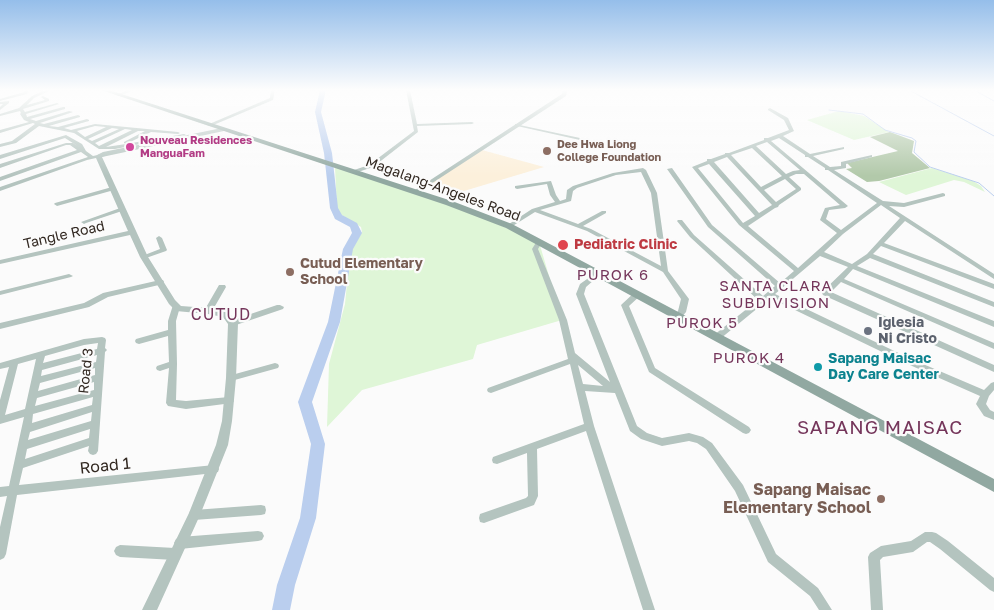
<!DOCTYPE html>
<html>
<head>
<meta charset="utf-8">
<style>
  body { margin:0 }
  canvas { display:block; background:#fbfbfb }
</style>
</head>
<body>
<canvas width="994" height="610"></canvas>
<script>
const g = document.querySelector('canvas').getContext('2d');
g.lineJoin = 'round';
function fillPath(path, color) { g.fillStyle = color; g.fill(path, 'evenodd'); }
const poly = rows => new Path2D(rows.map(r => 'M' + r).join(''));
function strokePath(path, color, width, dash) { g.strokeStyle = color; g.lineWidth = width; g.lineCap = dash ? 'butt' : 'round'; g.setLineDash(dash || []); g.stroke(path); }
function label(font, color, halo, rows, align = 'center') {
  g.font = font + ' "Golos Text",sans-serif'; g.lineWidth = 4.5; g.setLineDash([]); g.textBaseline = 'middle'; g.strokeStyle = halo; g.fillStyle = color; for (const [text, x, y, turn = 0] of rows) {
    g.save(); g.translate(x, y); g.rotate((+turn || 0) * Math.PI / 180); g.textAlign = isNaN(turn) ? turn : align; if (halo) g.strokeText(text, 0, 0); g.fillText(text, 0, 0); g.restore();
  }
}
fillPath(poly([
  [482,150,544,167,464,191,431,182]
]), '#fcf0db');
fillPath(poly([
  [839,111,864,116,889,132,854,140,807,120],
  [335,167,462,209,539,242,562,320,477,345,473,359,362,390,327,427,329,364,345,304,350,252,362,232,361,227,340,214,337,209],
  [932,168,973,181,981,186,985,192,964,182,954,180,906,195,879,182]
]), '#dff6d7');
fillPath(poly([
  [890,132,914,141,912,153,930,168,879,181,867,182,846,169,852,168,847,163,898,151,870,137]
]), '#b2c9aa');
strokePath(poly([
  [909,90,994,136],
  [974,90,994,101],
  [829,110,863,114,885,130,912,138,916,141,914,152,930,167,979,183,994,196]
]), '#baceee', 1);
fillPath(poly([
  [320,90,326,90,321,112,332,153,338,208,342,215,357,223,362,233,353,249,340,322,312,402,325,444,316,518,295,585,290,610,272,610,277,585,300,518,311,444,298,402,328,322,343,249,352,233,350,227,335,219,330,208,324,153,315,112,320,90]
]), '#baceee');
fillPath(poly([
  [25,90,29,90,27,94,0,101,0,99,24,92,25,90],
  [45,90,51,90,34,98,27,105,45,100,41,97,43,96,49,99,49,101,23,109,25,112,57,103,59,104,26,114,27,117,63,107,65,107,65,109,30,119,36,121,69,111,73,112,40,123,44,124,78,115,80,116,80,117,49,126,58,127,87,119,89,120,89,121,64,128,71,130,95,124,178,132,180,133,178,134,151,132,126,144,184,134,186,135,115,149,99,149,74,133,39,126,16,143,0,147,0,144,12,141,35,124,33,123,0,133,0,130,29,122,24,120,20,114,21,113,20,111,0,116,0,114,19,108,32,96,45,90],
  [95,126,106,127,85,137,77,131,95,126],
  [112,128,119,129,92,141,88,139,112,128],
  [125,129,132,130,99,146,95,143,125,129],
  [138,131,145,131,124,142,124,143,126,144,106,147,138,131],
  [128,90,135,90,119,96,116,95,128,90],
  [271,90,275,90,273,100,211,126,207,125,270,98,271,90],
  [406,90,410,90,417,124,472,122,474,123,472,124,417,126,418,132,373,167,355,173,351,173,351,171,369,165,414,131,406,90],
  [9,101,9,103,0,110,0,107,3,104,0,104,0,102,9,101],
  [770,108,788,118,794,131,783,136,810,154,844,147,844,149,813,156,830,167,841,166,841,162,872,155,872,157,846,164,846,168,834,170,883,201,904,203,943,193,945,194,945,196,904,207,889,206,994,274,994,279,905,221,884,243,994,284,994,289,881,246,873,254,994,302,994,307,870,258,857,266,994,321,994,327,853,269,844,279,994,343,994,349,841,282,831,292,994,365,994,372,823,295,822,293,823,291,848,267,820,256,775,294,909,358,984,390,991,383,994,382,994,390,989,396,986,404,990,410,994,412,994,420,984,416,976,404,980,396,903,362,770,298,720,339,714,339,713,337,714,335,758,300,690,237,677,221,678,220,682,220,694,235,763,296,775,286,708,227,667,169,672,168,712,225,780,283,794,271,739,225,692,167,707,161,707,159,711,159,725,154,725,153,729,153,764,140,764,138,768,138,789,130,784,120,768,110,768,109,770,108],
  [779,138,805,155,805,157,808,157,825,168,825,170,828,170,877,203,841,230,826,219,829,210,845,208,848,206,771,141,779,138],
  [767,142,800,170,793,171,786,174,756,146,767,142],
  [752,148,782,176,761,187,731,155,752,148],
  [727,157,772,205,759,213,714,162,727,157],
  [709,164,755,216,743,223,698,168,709,164],
  [796,174,804,174,840,205,825,208,820,220,837,233,798,268,748,226,775,208,778,207,779,205,801,190,801,188,789,177,796,174],
  [785,179,796,189,776,202,764,190,785,179],
  [881,205,900,218,867,254,852,264,824,252,843,234,881,205],
  [515,124,580,138,582,139,580,140,517,126,515,126,515,124],
  [66,135,82,144,86,151,93,156,102,154,105,156,87,160,0,191,0,187,88,157,81,152,0,181,0,177,77,150,70,145,66,145,0,168,0,164,66,143,73,143,79,147,65,138,0,159,0,155,66,135],
  [643,168,646,170,657,193,668,271,689,299,686,312,681,318,678,319,674,316,678,311,681,299,663,272,587,231,535,212,511,227,507,227,506,226,532,209,555,202,550,195,547,184,517,189,515,188,515,186,551,181,556,195,560,201,566,199,567,190,573,186,613,173,643,168],
  [641,172,651,193,661,266,591,229,583,226,606,213,606,211,602,211,578,224,540,210,571,201,573,191,577,188,616,175,641,172],
  [112,187,115,189,114,190,57,206,54,204,55,203,112,187],
  [123,207,125,208,125,210,86,223,84,224,81,222,123,207],
  [159,236,162,238,167,250,166,251,146,258,142,258,141,257,142,256,160,249,156,238,159,236],
  [539,240,542,242,538,249,567,320,575,353,610,382,576,294,580,284,597,272,601,272,602,273,601,274,586,287,584,294,637,426,647,433,662,438,689,433,703,437,712,443,743,485,776,554,818,588,832,610,819,610,810,596,768,562,735,491,706,449,697,443,689,441,662,446,641,439,630,431,615,393,585,391,594,426,655,610,643,610,586,431,537,449,538,496,534,505,484,523,480,522,479,518,480,514,526,498,528,496,527,453,497,464,493,463,492,460,493,457,584,424,570,364,491,393,488,392,487,390,488,388,568,359,559,320,532,249,537,241,539,240],
  [578,365,603,386,583,384,578,365],
  [69,274,73,276,71,277,0,295,0,291,69,274],
  [160,280,163,280,164,282,163,284,108,297,89,307,0,329,0,323,84,303,103,293,160,280],
  [219,285,225,285,226,287,211,313,205,313,204,311,219,285],
  [635,292,638,292,642,294,629,306,655,368,749,427,751,430,749,433,746,434,743,433,649,372,621,305,635,292],
  [173,305,176,305,180,307,176,321,177,364,176,400,186,401,229,397,232,399,234,401,232,403,186,409,168,406,166,403,169,368,160,371,157,370,156,368,157,366,169,362,168,336,139,344,136,343,135,341,136,339,168,330,168,321,173,305],
  [277,305,280,305,284,307,283,309,236,325,230,325,229,323,230,321,277,305],
  [102,337,105,338,106,340,105,348,107,350,105,352,98,451,96,454,93,455,90,454,88,451,89,446,23,468,19,485,214,465,218,466,219,469,218,472,214,473,17,495,6,554,4,558,0,560,0,527,7,496,0,497,0,487,9,486,24,417,0,424,0,400,9,367,0,369,0,363,84,339,102,337],
  [98,343,97,349,43,363,45,356,84,345,98,343],
  [97,355,96,362,41,376,42,370,97,355],
  [36,359,25,409,5,415,18,364,36,359],
  [95,368,95,375,38,391,40,383,95,368],
  [94,382,94,390,35,406,37,398,94,382],
  [93,397,92,405,32,423,33,414,93,397],
  [92,412,91,421,28,440,30,432,92,412],
  [90,429,89,438,25,459,27,449,90,429],
  [275,363,278,364,279,366,278,368,231,381,228,380,227,378,228,376,275,363],
  [261,505,265,506,266,510,265,514,261,515,194,520,190,519,189,515,190,511,194,510,261,505],
  [258,531,262,532,264,536,262,540,258,541,180,549,176,547,174,543,176,539,180,537,258,531],
  [925,532,932,532,936,533,948,541,994,578,994,592,990,590,940,549,930,542,927,542,913,552,883,557,880,560,883,610,871,610,868,557,870,553,881,546,911,541,925,532],
  [120,545,175,548,179,550,181,554,179,558,175,560,120,557,116,555,114,551,116,547,120,545]
]), '#b4c4bf');
fillPath(poly([
  [563,90,567,90,566,96,417,193,415,194,412,192,562,94,563,90],
  [222,128,225,130,224,131,102,157,148,257,175,300,181,306,208,308,229,313,238,323,236,378,232,421,228,445,200,515,157,610,142,610,189,513,216,445,222,421,226,378,228,324,223,317,208,314,176,311,169,304,140,257,130,235,0,264,0,260,128,231,96,158,97,155,103,152,222,128]
]), '#b4c4bf');
fillPath(poly([
  [101,90,109,90,452,201,512,224,994,479,994,492,506,228,446,205,101,90]
]), '#91a8a1');
const sky = g.createLinearGradient(0, 0, 0, 176);
sky.addColorStop(0, '#95beea');
sky.addColorStop(0.51, '#fdfdfd');
sky.addColorStop(1, '#fdfdfd00');
g.fillStyle = sky;
g.fillRect(0, 0, 994, 176);
for (const [x, y, r, color] of [
  [130,147,5,"#d1479c"],
  [547,151,5,"#8d6e63"],
  [563,245,6,"#e0444e"],
  [290,272,5,"#8d6e63"],
  [868,331,5,"#6b7280"],
  [818,367,5,"#0f9aa8"],
  [881,499,5,"#8d6e63"]
]) { const dot = new Path2D(); dot.arc(x, y, r, 0, 2 * Math.PI); g.fillStyle = color; g.fill(dot); strokePath(dot, '#fbfbfb', 2); }
label('bold 11px', '#b23c85', '#fbfbfb', [
  ["Nouveau Residences",140,141],
  ["ManguaFam",140,154]
], 'left');
label('bold 11px', '#785e54', '#fbfbfb', [
  ["Dee Hwa Liong",557,145],
  ["College Foundation",557,158]
], 'left');
label('14px', '#322821', '#fbfbfb', [
  ["Magalang-Angeles Road",443,189,20],
  ["Tangle Road",64,235,-13],
  ["Road 3",86,371,-84]
]);
label('bold 14px', '#be3a42', '#fbfbfb', [
  ["Pediatric Clinic",574,245]
], 'left');
label('bold 14px', '#785e54', '#fbfbfb', [
  ["Cutud Elementary",300,264],
  ["School",300,280]
], 'left');
label('bold 14px', '#5b616d', '#fbfbfb', [
  ["Iglesia",878,323],
  ["Ni Cristo",878,339]
], 'left');
label('bold 14px', '#0d838f', '#fbfbfb', [
  ["Sapang Maisac",828,359],
  ["Day Care Center",828,375]
], 'left');
g.letterSpacing = '1px';
label('15px', '#75365b', '#fbfbfb', [
  ["PUROK 6",613,275],
  ["SANTA CLARA",776,286],
  ["SUBDIVISION",776,303],
  ["PUROK 5",702,323],
  ["PUROK 4",749,358]
]);
g.letterSpacing = '0px';
g.letterSpacing = '1px';
label('16px', '#75365b', '#fbfbfb', [
  ["CUTUD",221,315]
]);
g.letterSpacing = '0px';
label('16px', '#322821', '#fbfbfb', [
  ["Road 1",105,466,-6]
]);
label('bold 16px', '#785e54', '#fbfbfb', [
  ["Sapang Maisac",871,490],
  ["Elementary School",871,508]
], 'right');
g.letterSpacing = '1px';
label('19px', '#75365b', '#fbfbfb', [
  ["SAPANG MAISAC",880,428]
]);
g.letterSpacing = '0px';
</script>
</body>
</html>
